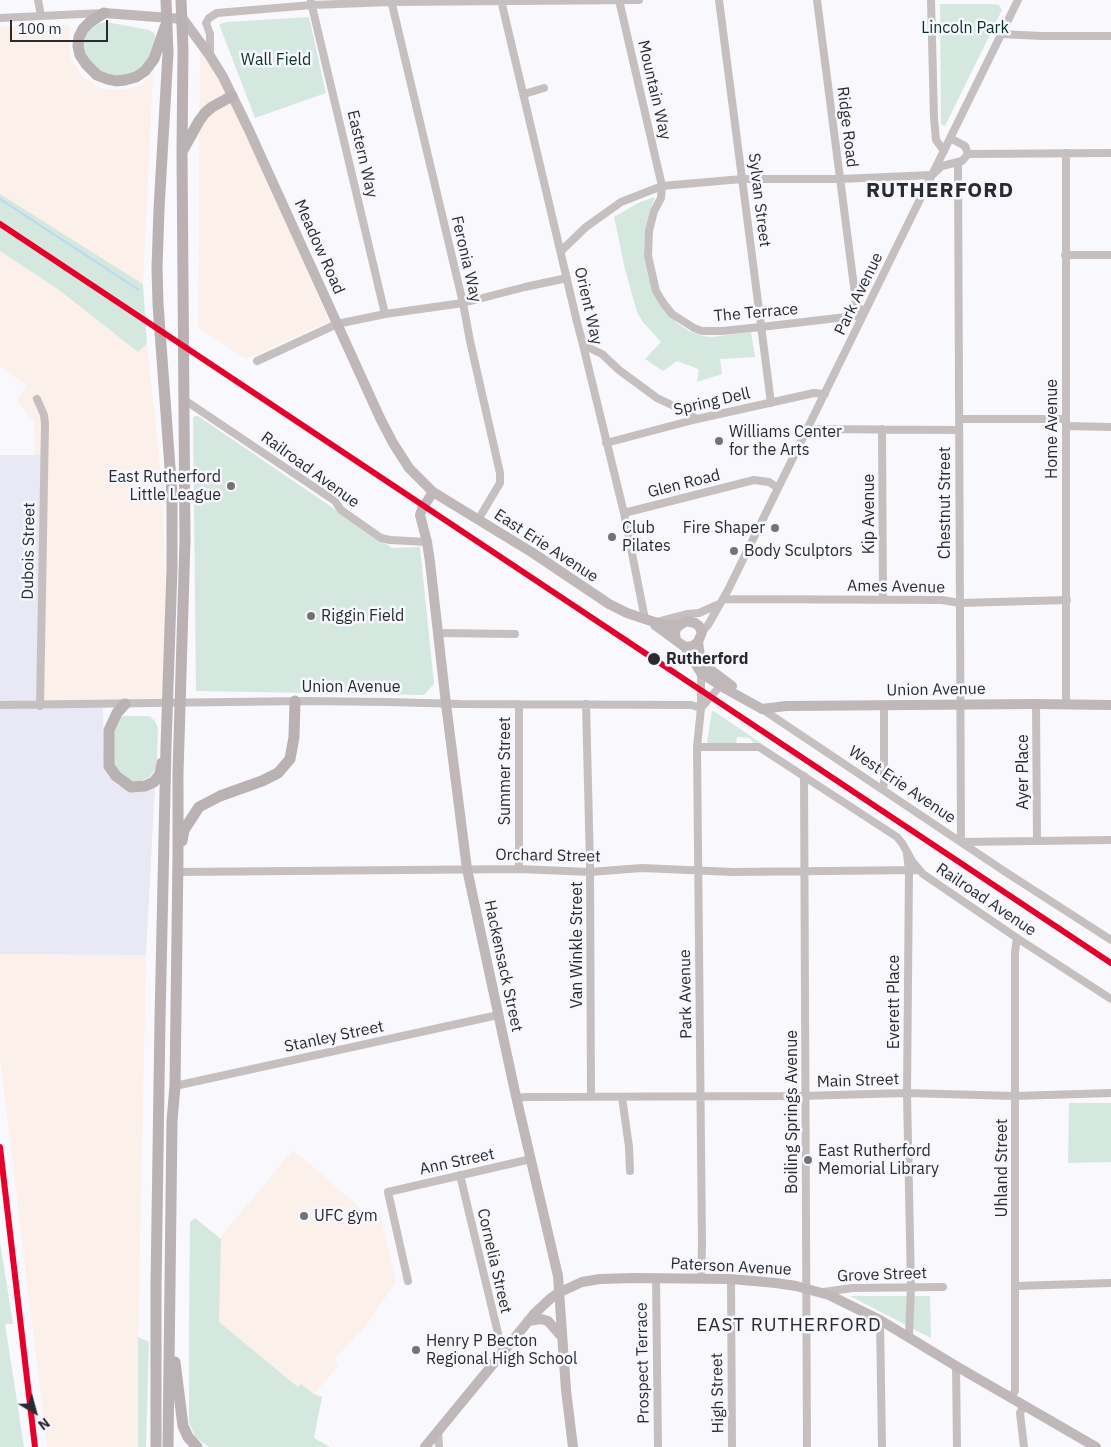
<!DOCTYPE html>
<html>
<head>
<meta charset="utf-8">
<style>
  body { margin:0 }
  #map { position:relative; width:1111px; height:1447px; overflow:hidden; background:#f8f8fd; font-family:"IBM Plex Sans",sans-serif }
  canvas { display:block }
  .north { position:absolute; left:10px; top:1387px; width:50px; height:50px; -webkit-text-stroke:4px #f6f7ff; paint-order:stroke; rotate:143deg; font-size:14px; font-weight:700; line-height:20px; text-align:center; color:#2b2b2f }
  .north::after { content:''; display:block; margin:auto; width:18px; height:22px; background:#2b2b2f; clip-path:polygon(50% 0,100% 100%,50% 72%,0 100%) }
  .scale { position:absolute; left:10px; top:20px; width:98px; height:22px; box-sizing:border-box; border:2px solid #2b2b2f; border-top:0; padding-left:6px; font-size:15px; line-height:18px; white-space:nowrap; color:#2b2b2f; -webkit-text-stroke:4px #f6f7ff; paint-order:stroke }
</style>
</head>
<body>
<div id="map">
<canvas width="1111" height="1447"></canvas>
<div class="north">N</div>
<div class="scale">100 m</div>
</div>
<script>
const g = document.querySelector('canvas').getContext('2d');
g.lineJoin = 'round';
function fillPath(path, color) { g.fillStyle = color; g.fill(path, 'evenodd'); }
const poly = rows => new Path2D(rows.map(r => 'M' + r).join(''));
function strokePath(path, color, width, dash) { g.strokeStyle = color; g.lineWidth = width; g.lineCap = dash ? 'butt' : 'round'; g.setLineDash(dash || []); g.stroke(path); }
function label(font, color, halo, rows, align = 'center') {
  g.font = font + ' "IBM Plex Sans",sans-serif'; g.lineWidth = 5; g.setLineDash([]); g.textBaseline = 'middle'; g.strokeStyle = halo; g.fillStyle = color; for (const [text, x, y, turn = 0] of rows) {
    g.save(); g.translate(x, y); g.rotate((+turn || 0) * Math.PI / 180); g.textAlign = isNaN(turn) ? turn : align; if (halo) g.strokeText(text, 0, 0); g.fillText(text, 0, 0); g.restore();
  }
}
fillPath(poly([
  [69,25,70,57,81,75,101,89,119,90,141,86,153,72,143,284,0,194,0,27],
  [200,47,239,114,329,321,246,359,198,327],
  [0,251,59,290,138,352,147,344,163,495,168,704,40,706,34,422,17,401,26,385,0,367],
  [0,954,146,955,138,1337,138,1447,47,1447,0,1058],
  [293,1150,356,1204,364,1212,379,1210,396,1282,366,1325,334,1360,339,1365,314,1394,301,1384,298,1387,219,1322,217,1306,219,1245,222,1235]
]), '#fbf0ea');
fillPath(poly([
  [0,455,43,455,40,706,103,707,104,765,109,776,116,784,125,789,155,785,146,955,0,954]
]), '#e8e9f4');
fillPath(poly([
  [940,4,993,4,999,5,1002,10,945,126,941,124],
  [309,17,326,93,255,118,219,24,227,22],
  [106,22,149,30,154,33,156,39,155,47,141,70,119,78,94,68,82,49,84,34,94,25],
  [0,194,143,284,147,344,138,352,59,290,0,251],
  [655,197,650,211,645,232,644,256,654,294,667,312,677,323,689,331,702,336,712,337,751,332,755,357,720,359,722,374,697,382,699,370,696,368,677,361,663,371,645,359,661,342,642,321,637,312,625,269,614,217,638,203],
  [195,416,198,416,392,548,420,547,434,684,424,695,196,691,193,418],
  [712,711,715,712,761,743,760,744,754,744,750,738,737,737,736,743,709,744,707,742],
  [124,716,147,716,151,717,153,720,154,719,158,728,157,760,156,768,150,777,138,782,125,780,114,764,113,729,119,718],
  [1069,1103,1111,1103,1111,1162,1068,1163],
  [195,1218,221,1239,219,1322,298,1387,301,1384,314,1394,322,1397,314,1438,330,1447,209,1447,195,1437,189,1422,189,1324,190,1222],
  [0,1242,13,1324,5,1324,24,1447,0,1447],
  [850,1296,930,1296,931,1338],
  [138,1337,149,1342,146,1447,138,1447]
]), '#d5e8e0');
strokePath(poly([
  [0,199,139,290]
]), '#b8d9ee', 2);
strokePath(poly([
  [38,0,41,16],
  [391,0,463,303,470,341,500,473,500,483,478,520],
  [501,0,577,322,583,345,624,513,645,619],
  [619,0,662,186,661,198,654,211,649,231,648,256,656,291,664,304,672,314,694,328,702,331,722,331,761,327,863,315],
  [719,0,771,403],
  [817,0,856,302,863,315],
  [931,0,934,118,936,140,944,151],
  [311,2,385,314],
  [0,18,103,13],
  [1001,34,1041,36,1111,36],
  [210,56,210,34,206,23,209,18,217,13,312,5,391,2,639,0],
  [524,94,544,88],
  [950,138,965,146,968,154],
  [968,154,1111,153],
  [958,163,961,842,1111,840],
  [561,251,586,227,621,202,662,186,742,179,840,179,932,175,942,166,962,161,968,154],
  [1065,255,1111,255],
  [583,345,602,354,619,370,657,398,678,408,697,419],
  [257,361,337,324,385,314,463,303,525,287,567,278],
  [37,399,44,415,45,424,40,706],
  [183,399,335,501,341,510,381,538,390,540,427,542],
  [959,419,1066,419],
  [1066,426,1111,427],
  [808,429,958,430],
  [882,429,883,599],
  [606,443,697,419,814,393,825,394],
  [624,513,754,480,769,482,778,488],
  [723,599,942,600,960,603,1067,600],
  [656,622,687,614,699,613,717,605],
  [702,632,708,625,728,590,1018,0],
  [438,633,515,634],
  [519,704,519,869],
  [586,704,590,865,591,1097],
  [1036,704,1037,840],
  [1066,704,1066,153],
  [0,705,306,701,388,702,460,704,691,705,701,708],
  [701,708,720,686],
  [762,709,1004,871,1111,940],
  [697,747,759,747,897,837,902,843,912,861,923,874,1017,938,1111,999],
  [804,776,807,1447],
  [883,790,884,782,884,706],
  [907,854,909,871,907,1093,911,1287,909,1336],
  [177,872,519,869,590,872,642,868,733,872,919,870],
  [175,1086,498,1015],
  [622,1097,629,1147,630,1171],
  [516,1098,526,1097,800,1096,907,1093,1015,1096,1111,1093],
  [460,1175,503,1354],
  [656,1279,658,1447],
  [701,1279,702,1244,697,747,701,708,701,673],
  [731,1279,732,1447],
  [408,1281,388,1192,531,1159],
  [1016,1286,1111,1283],
  [824,1292,852,1288,943,1287],
  [880,1320,882,1447],
  [956,1366,957,1447],
  [1011,1397,1015,1391,1015,952,1017,938],
  [438,1431,439,1447],
  [1024,1447,1020,1413,1024,1405]
]), '#c6bfc0', 8);
strokePath(poly([
  [104,13,183,19,210,56,223,77,248,128,380,418,393,443,409,468,433,492,533,553,609,604,627,613,645,619,667,626,678,625],
  [433,492,422,509,420,515,427,542,430,562,446,704,467,869,515,1092,558,1276,566,1390,573,1447],
  [655,625,685,647,693,646,698,642,702,632,699,626,695,623,686,621,676,628,675,634,676,640],
  [698,642,700,656,704,665,732,686],
  [685,647,701,673,726,689,762,709],
  [762,709,786,706,1034,704,1111,705],
  [528,1321,541,1319,548,1321,561,1336],
  [425,1447,535,1313,551,1298,558,1293,582,1282,600,1279,636,1278,731,1279,776,1283,796,1286,829,1295,880,1320,956,1366,1096,1447]
]), '#bfb7b8', 10);
strokePath(poly([
  [104,13,90,22,83,29,79,37,78,46,80,55,86,64,97,75,107,79,116,81,125,80,136,77,145,71,154,59,165,27],
  [183,150,199,121,205,113,212,107,232,96],
  [125,704,117,713,109,730,109,766,116,776,131,787,145,786,154,782,160,774,162,763],
  [182,841,184,830,199,807,220,796,262,781,278,773,290,759,294,737,295,701],
  [175,1362,183,1426,188,1437,197,1447],
  [156,1447,156,1286,160,1019,166,746,172,568,172,495,158,304,157,268,159,209,168,53,166,0],
  [168,1447,172,1121,175,1086,178,857,178,773,185,540,182,152,183,50,181,0]
]), '#b9b1b2', 11);
strokePath(poly([
  [0,224,1111,963],
  [0,1147,35,1447]
]), '#e4002b', 6);
for (const [x, y, r, color] of [
  [719,441,5,"#737377"],
  [231,486,5,"#737377"],
  [775,528,5,"#737377"],
  [612,537,5,"#737377"],
  [734,551,5,"#737377"],
  [311,616,5,"#737377"],
  [654,659,7,"#2b2b2f"],
  [808,1160,5,"#737377"],
  [304,1216,5,"#737377"],
  [416,1350,5,"#737377"]
]) { const dot = new Path2D(); dot.arc(x, y, r, 0, 2 * Math.PI); g.fillStyle = color; g.fill(dot); strokePath(dot, '#f6f7ff', 2); }
label('16px', '#093321', '#f6f7ff', [
  ["Lincoln Park",965,28],
  ["Wall Field",276,60]
]);
label('16px', '#2b2b2f', '#f6f7ff', [
  ["Mountain Way",654,90,77],
  ["Ridge Road",847,127,83],
  ["Eastern Way",362,154,77],
  ["Sylvan Street",759,200,83],
  ["Meadow Road",319,247,66],
  ["Feronia Way",466,259,77],
  ["Park Avenue",859,294,-64],
  ["Orient Way",588,306,77],
  ["The Terrace",756,313,-5],
  ["Spring Dell",712,402,-13],
  ["Home Avenue",1052,429,-90],
  ["Railroad Avenue",310,470,36],
  ["Glen Road",684,484,-14],
  ["Chestnut Street",945,503,-90],
  ["Kip Avenue",869,514,-90],
  ["East Erie Avenue",546,546,33],
  ["Dubois Street",29,551,-89],
  ["Ames Avenue",896,587,1],
  ["Union Avenue",351,687],
  ["Union Avenue",936,690,-1],
  ["Summer Street",505,771,-90],
  ["Ayer Place",1023,772,-90],
  ["West Erie Avenue",902,785,34],
  ["Orchard Street",548,856,1],
  ["Railroad Avenue",986,900,34],
  ["Van Winkle Street",577,945,-90],
  ["Hackensack Street",503,966,78],
  ["Park Avenue",686,994,-91],
  ["Everett Place",894,1002,-90],
  ["Stanley Street",334,1037,-12],
  ["Main Street",858,1081,-2],
  ["Boiling Springs Avenue",792,1112,-90],
  ["Ann Street",457,1162,-12],
  ["Uhland Street",1002,1168,-90],
  ["Cornelia Street",494,1261,77],
  ["Paterson Avenue",731,1267,3],
  ["Grove Street",882,1275,-2],
  ["Prospect Terrace",643,1363,-91],
  ["High Street",718,1393,-91]
]);
label('16px', '#2b2b2f', '#f6f7ff', [
  ["Williams Center",729,432],
  ["for the Arts",729,450],
  ["East Rutherford",221,477,"right"],
  ["Little League",221,495,"right"],
  ["Club",622,528],
  ["Pilates",622,546],
  ["Fire Shaper",765,528,"right"],
  ["Body Sculptors",744,551],
  ["Riggin Field",321,616],
  ["East Rutherford",818,1151],
  ["Memorial Library",818,1169],
  ["UFC gym",314,1216],
  ["Henry P Becton",426,1341],
  ["Regional High School",426,1359]
], 'left');
label('bold 16px', '#2b2b2f', '#f6f7ff', [
  ["Rutherford",666,659]
], 'left');
g.letterSpacing = '1px';
label('19px', '#2b2b2f', '#f6f7ff', [
  ["EAST RUTHERFORD",789,1326]
]);
g.letterSpacing = '0px';
g.letterSpacing = '1px';
label('bold 21px', '#2b2b2f', '#f6f7ff', [
  ["RUTHERFORD",940,191]
]);
g.letterSpacing = '0px';
</script>
</body>
</html>
